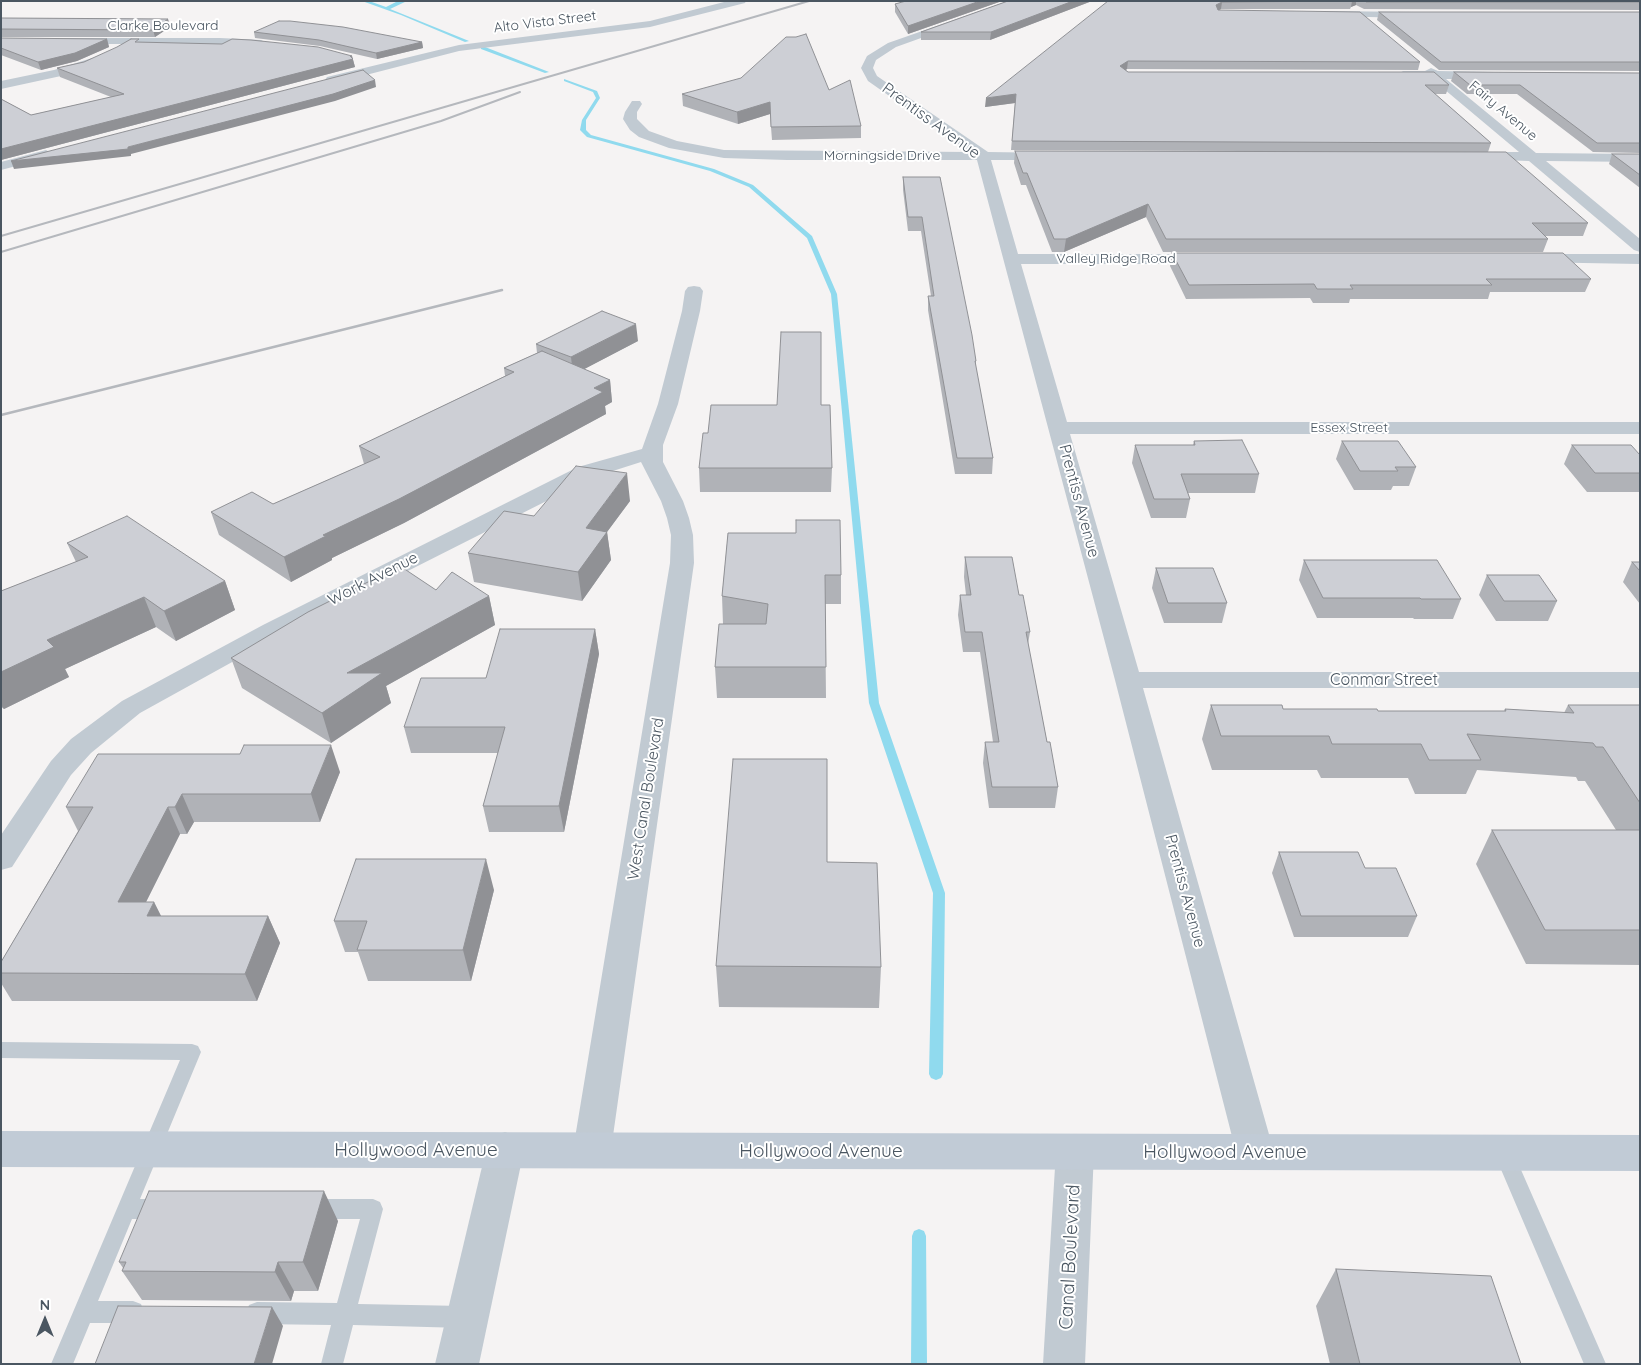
<!DOCTYPE html>
<html>
<head>
<meta charset="utf-8">
<style>
  body { margin:0 }
  #map { position:relative; width:1641px; height:1365px; overflow:hidden; background:#f5f3f3; font-family:Quicksand,sans-serif }
  canvas { display:block }
  .frame { position:absolute; inset:0; border:2px solid #4a5661; pointer-events:none }
  .north { position:absolute; left:20px; top:1295px; width:50px; height:50px; -webkit-text-stroke:4px #fff; paint-order:stroke; rotate:0deg; font-size:14px; font-weight:700; line-height:20px; text-align:center; color:#4a5661 }
  .north::after { content:''; display:block; margin:auto; width:18px; height:22px; background:#4a5661; clip-path:polygon(50% 0,100% 100%,50% 72%,0 100%) }
</style>
</head>
<body>
<div id="map">
<canvas width="1641" height="1365"></canvas>
<div class="frame"></div>
<div class="north">N</div>
</div>
<script>
const g = document.querySelector('canvas').getContext('2d');
g.lineJoin = 'round';
const poly = rows => new Path2D(rows.map(r => 'M' + r).join(''));
function fillPath(path, color) { g.fillStyle = color; g.fill(path, 'evenodd'); }
function strokePath(path, color, width, dash) { g.strokeStyle = color; g.lineWidth = width; g.lineCap = dash ? 'butt' : 'round'; g.setLineDash(dash || []); g.stroke(path); }
function label(font, color, halo, rows, align = 'center') {
  g.font = font + ' Quicksand,sans-serif'; g.lineWidth = 4; g.setLineDash([]); g.textBaseline = 'middle'; g.strokeStyle = halo; g.fillStyle = color; for (const [text, x, y, turn = 0] of rows) {
    g.save(); g.translate(x, y); g.rotate((+turn || 0) * Math.PI / 180); g.textAlign = isNaN(turn) ? turn : align; if (halo) g.strokeText(text, 0, 0); g.fillText(text, 0, 0); g.restore();
  }
}
fillPath(poly([
  [362,1,369,1,386,7,396,2,407,1,390,9,469,41,465,42,401,15,362,1],
  [481,47,485,47,549,72,545,73,481,49,481,47],
  [564,79,597,91,600,98,586,120,586,130,591,135,714,169,753,185,812,236,837,294,879,703,945,893,943,1074,941,1078,936,1080,931,1078,929,1074,933,893,869,703,831,294,807,238,749,187,710,171,587,137,580,130,582,120,596,98,593,92,564,81,564,79],
  [919,1229,924,1231,926,1236,927,1364,911,1364,912,1236,914,1231,919,1229]
]), '#90daee');
fillPath(poly([
  [1,1042,192,1044,198,1046,201,1052,140,1199,159,1199,166,1202,169,1209,166,1216,159,1219,132,1219,98,1301,133,1301,141,1304,144,1312,141,1320,133,1323,90,1323,73,1364,51,1364,180,1060,1,1058,1,1042],
  [1504,1144,1511,1147,1606,1364,1584,1364,1494,1153,1497,1147,1504,1144],
  [316,1199,373,1199,380,1202,383,1209,358,1304,464,1306,472,1309,475,1317,472,1325,464,1328,353,1325,343,1364,321,1364,331,1325,257,1324,249,1321,246,1313,249,1305,257,1302,337,1303,360,1219,316,1219,309,1216,306,1209,309,1202,316,1199]
]), '#c1cad2');
fillPath(poly([
  [728,1,746,1,745,3,650,27,459,51,331,84,325,80,327,77,459,45,650,21,728,1],
  [1008,1,1024,1,896,47,876,60,873,68,877,76,988,152,1057,153,1059,156,1052,160,991,160,1018,254,1207,254,1213,256,1215,259,1213,262,1207,264,1021,264,1067,422,1640,422,1640,434,1070,434,1139,672,1640,672,1640,688,1143,688,1274,1152,1268,1164,1255,1169,1242,1164,1236,1152,1115,680,977,160,787,160,724,158,669,148,639,137,630,130,623,119,625,112,632,101,640,101,642,104,637,112,637,119,649,131,677,141,724,150,969,152,868,81,861,68,867,56,888,43,1008,1],
  [1328,11,1414,12,1419,15,1414,18,1324,16,1323,14,1324,12,1328,11],
  [1,38,220,38,261,40,267,43,261,46,220,44,1,44,1,38],
  [92,58,96,60,98,62,96,64,61,76,1,89,1,81,54,70,92,58],
  [1431,68,1438,71,1493,72,1495,75,1489,79,1446,79,1536,153,1640,154,1640,162,1546,161,1640,239,1640,252,1634,250,1529,161,1471,159,1469,156,1471,153,1476,152,1519,152,1432,79,1403,79,1397,75,1403,71,1425,71,1431,68],
  [46,150,53,154,51,157,1,170,1,162,46,150],
  [1533,254,1640,254,1640,264,1527,262,1525,259,1527,256,1533,254],
  [694,286,700,287,703,291,700,311,678,404,663,445,663,462,683,501,689,518,693,535,694,563,611,1150,605,1162,592,1167,579,1162,573,1150,670,563,671,535,667,518,661,501,641,462,594,477,281,635,140,713,91,753,71,775,12,867,1,870,1,835,51,761,71,739,122,701,263,625,578,467,642,449,658,404,682,311,685,291,688,287,694,286],
  [1075,1134,1088,1139,1094,1151,1085,1364,1043,1364,1056,1151,1062,1139,1075,1134]
]), '#c1cad2');
fillPath(poly([
  [505,1132,519,1137,524,1150,479,1364,435,1364,486,1150,491,1137,505,1132]
]), '#c1cad2');
fillPath(poly([
  [1,1131,1640,1135,1640,1171,1,1167,1,1131]
]), '#c1cbd6');
strokePath(poly([
  [1,236,809,1],
  [1,252,441,121,520,92]
]), '#b5b8bd', 2);
strokePath(poly([
  [1,415,502,290]
]), '#b5b8bd', 2.5);
fillPath(poly([
  [1002,1,908,34,895,12,895,4],
  [1008,1,1092,1,990,40,921,40,921,32],
  [1108,1,1640,1,1640,10,1364,9,1356,5,1351,7,1350,9,1221,9,1219,10,1420,62,1418,70,1127,69,1126,70,1128,72,1449,85,1446,94,1435,94,1491,143,1488,152,1588,223,1583,236,1545,236,1548,239,1543,252,1163,252,1146,217,1064,252,1052,252,1026,185,1021,185,1014,163,1015,151,1240,151,1011,150,1015,103,985,107],
  [1379,12,1640,12,1640,71,1439,70,1377,20],
  [1,18,168,19,170,27,155,37,1,37],
  [254,32,422,42,423,48,377,59,320,46,255,38],
  [1,38,107,39,109,47,77,61,41,70,1,55],
  [140,42,352,56,355,67,1,160,1,99,31,115,111,97,60,77,57,68,84,62],
  [1454,72,1640,73,1640,153,1593,152,1517,94,1467,94,1451,81],
  [829,90,861,126,861,138,772,140,770,114,738,124,683,106,682,94],
  [1612,154,1640,154,1640,188,1609,164],
  [903,177,940,177,976,361,976,368,993,458,992,474,955,474,928,310,928,296,931,296,921,231,908,231,903,190],
  [1172,253,1591,279,1585,292,1490,292,1488,299,1350,299,1349,303,1313,303,1310,298,1186,299,1170,266],
  [638,341,584,369,610,380,612,402,605,406,606,414,404,523,332,558,332,560,291,582,219,535,211,512,273,504,364,464,359,446,505,376,504,368,537,353,536,344],
  [821,405,832,468,831,492,700,492,699,468,708,433],
  [1194,441,1259,474,1255,493,1188,493,1190,499,1186,518,1151,518,1132,463,1135,445,1193,445],
  [1342,441,1416,467,1409,486,1393,486,1391,490,1354,490,1336,459],
  [1572,445,1640,455,1640,492,1587,492,1564,464],
  [630,501,607,532,611,560,582,601,474,582,468,553,534,516],
  [728,533,841,575,841,604,825,604,826,698,717,698,715,667,723,624,722,596],
  [67,543,225,581,235,610,176,641,156,627,65,669,69,677,4,709,1,707,1,591,76,562],
  [965,557,1019,595,1030,632,1028,644,1047,742,1058,787,1055,808,989,808,983,763,985,742,993,742,980,652,963,652,958,615,960,595,966,595,964,577],
  [1304,560,1461,599,1453,619,1414,619,1413,618,1317,618,1299,580],
  [1632,562,1640,562,1640,604,1623,582],
  [1156,568,1227,603,1222,623,1164,623,1152,588],
  [1487,575,1557,601,1548,621,1496,621,1479,595],
  [436,590,489,596,495,625,386,686,391,703,331,743,242,688,231,658],
  [595,629,599,654,564,832,489,832,483,806,498,753,411,753,404,727,486,678],
  [1211,705,1283,709,1378,711,1504,711,1505,709,1564,713,1568,705,1640,705,1640,965,1526,964,1476,864,1492,830,1616,830,1585,781,1578,781,1576,777,1477,770,1466,794,1415,794,1408,778,1321,778,1317,770,1212,770,1202,739],
  [340,772,320,822,194,822,187,834,180,834,146,902,154,902,161,916,268,916,280,943,257,1001,12,1001,1,983,1,962,78,831,66,807],
  [1279,852,1365,868,1417,916,1408,937,1294,937,1272,873],
  [827,862,881,967,879,1008,719,1007,716,966],
  [494,890,471,981,368,981,358,952,345,952,334,921],
  [338,1221,318,1291,294,1291,291,1301,142,1300,122,1271,123,1268,119,1262],
  [1336,1269,1521,1364,1330,1364,1316,1306]
]), '#b0b2b7');
fillPath(poly([
  [980,1,1002,1,908,34,908,26],
  [1073,1,1092,1,990,40,991,32],
  [1352,1,1356,1,1356,5,1351,7],
  [1222,2,1221,9,1214,13,1216,5],
  [168,19,170,27,155,37,153,30],
  [107,39,109,47,77,61,41,70,38,62],
  [422,42,423,48,377,59,376,53],
  [350,56,352,56,355,67,1,160,1,149],
  [1128,61,1127,69,1119,74,1120,66],
  [375,80,376,87,335,101,131,154,131,156,14,169,11,161,128,147],
  [1016,94,1015,103,985,107,986,98],
  [770,102,770,114,738,124,737,112],
  [1148,204,1146,217,1064,252,1066,239],
  [636,324,638,341,573,375,571,357],
  [610,380,612,402,605,406,606,414,404,523,332,558,332,560,291,582,284,557,323,535,594,388],
  [627,473,630,501,607,532,611,560,582,601,578,572,586,528],
  [225,581,235,610,176,641,164,611],
  [489,596,495,625,386,686,391,703,331,743,322,713,347,673],
  [144,597,156,627,65,669,69,677,4,709,1,705,1,672,47,640],
  [595,629,599,654,564,832,559,806],
  [331,745,340,772,320,822,311,794],
  [182,794,194,822,187,834,175,807],
  [168,807,180,834,132,930,118,902],
  [486,859,494,890,471,981,463,950],
  [154,902,168,930,147,916],
  [268,916,280,943,257,1001,245,974],
  [324,1191,338,1221,318,1291,303,1262],
  [278,1262,294,1291,291,1301,275,1272],
  [272,1307,283,1326,272,1364,254,1364]
]), '#909195');
const building = poly([
  [906,1,980,1,908,26,895,4,906,1],
  [1008,1,1073,1,991,32,921,32,1008,1],
  [1108,1,1352,1,1222,2,1216,5,1218,10,1360,12,1420,62,1128,61,1120,66,1128,72,1434,72,1449,85,1425,85,1491,143,1012,141,1016,94,986,98,1108,1],
  [1366,1,1640,1,1640,2,1366,2,1366,1],
  [1379,12,1640,12,1640,62,1441,62,1379,12],
  [1,18,168,19,153,30,1,29,1,18],
  [279,21,290,21,343,27,422,42,376,53,319,40,254,32,279,21],
  [806,34,829,90,850,80,861,126,771,127,770,102,737,112,682,94,741,78,786,37,796,37,806,34],
  [1,38,107,39,75,53,38,62,1,48,1,38],
  [131,39,139,39,135,42,222,44,232,39,251,40,318,47,352,56,350,56,353,59,1,149,1,99,31,115,124,94,57,68,84,62,117,47,131,39],
  [363,70,375,80,333,94,128,147,128,149,11,161,363,70],
  [1454,72,1640,73,1640,143,1597,143,1520,85,1470,85,1454,72],
  [1015,151,1506,152,1588,223,1532,223,1548,239,1166,239,1148,204,1066,239,1054,239,1027,173,1023,173,1015,151],
  [1612,154,1640,154,1640,175,1612,154],
  [903,177,940,177,972,335,976,361,975,361,993,458,957,458,928,296,934,296,922,217,908,217,903,177],
  [1172,253,1563,253,1591,279,1486,279,1492,285,1350,285,1353,289,1317,289,1314,284,1189,285,1172,253],
  [602,311,636,324,571,357,536,344,602,311],
  [781,332,821,332,821,405,830,405,832,468,699,468,703,433,708,433,711,405,777,405,781,332],
  [542,351,610,380,594,388,603,392,399,499,323,535,326,536,284,557,211,512,252,492,273,504,380,457,359,446,514,372,504,368,542,351],
  [1242,440,1259,474,1181,474,1190,499,1154,499,1135,445,1195,445,1194,441,1242,440],
  [1342,441,1398,441,1416,467,1395,467,1398,471,1360,471,1342,441],
  [1572,445,1631,445,1640,455,1640,473,1595,473,1572,445],
  [576,466,627,473,586,528,607,532,578,572,468,553,504,511,534,516,576,466],
  [127,516,225,581,164,611,144,597,47,640,54,647,1,672,1,591,88,557,67,543,127,516],
  [796,520,840,520,841,575,825,575,826,667,715,667,719,624,766,624,768,604,722,596,728,533,796,533,796,520],
  [965,557,1012,557,1019,595,1023,595,1030,632,1026,632,1047,742,1050,742,1058,787,992,787,985,742,999,742,982,632,965,632,960,595,971,595,965,557],
  [1304,560,1437,560,1461,599,1421,599,1420,598,1323,598,1304,560],
  [1632,562,1640,562,1640,571,1632,562],
  [400,566,436,590,452,572,489,596,347,673,382,673,322,713,231,658,308,612,400,566],
  [1156,568,1213,568,1227,603,1168,603,1156,568],
  [1487,575,1539,575,1557,601,1504,601,1487,575],
  [500,629,595,629,559,806,483,806,505,727,404,727,421,678,486,678,500,629],
  [1211,705,1282,705,1283,709,1377,709,1378,711,1506,711,1505,709,1574,713,1568,705,1640,705,1640,803,1603,747,1596,747,1593,743,1467,734,1481,760,1429,760,1421,744,1332,744,1329,736,1221,736,1211,705],
  [244,745,331,745,311,794,182,794,175,807,168,807,118,902,154,902,147,916,268,916,245,974,1,973,1,962,93,807,66,807,98,754,240,754,244,745],
  [733,759,827,759,827,862,877,863,881,967,716,966,733,759],
  [1492,830,1640,830,1640,930,1545,930,1492,830],
  [1279,852,1358,852,1365,868,1396,868,1417,916,1301,916,1279,852],
  [356,859,486,859,463,950,357,950,367,921,334,921,356,859],
  [149,1191,324,1191,303,1262,278,1262,275,1272,122,1271,126,1262,119,1262,149,1191],
  [1336,1269,1491,1276,1521,1364,1360,1364,1336,1269],
  [118,1306,272,1307,254,1364,95,1364,118,1306]
]);
fillPath(building, '#cdcfd5');
strokePath(building, '#909195', 1);
label('14px', '#4a5661', '#fff', [
  ["Alto Vista Street",545,22,-7],
  ["Clarke Boulevard",163,26],
  ["Fairy Avenue",1503,111,40],
  ["Morningside Drive",882,156],
  ["Valley Ridge Road",1116,259],
  ["Essex Street",1349,428]
]);
label('16px', '#4a5661', '#fff', [
  ["Prentiss Avenue",931,121,36],
  ["Prentiss Avenue",1079,501,75],
  ["Work Avenue",373,579,-27],
  ["Conmar Street",1384,680],
  ["West Canal Boulevard",646,799,-81],
  ["Prentiss Avenue",1185,891,75]
]);
label('19px', '#4a5661', '#fff', [
  ["Hollywood Avenue",416,1150],
  ["Hollywood Avenue",821,1151],
  ["Hollywood Avenue",1225,1152],
  ["Canal Boulevard",1070,1257,-87]
]);
</script>
</body>
</html>
